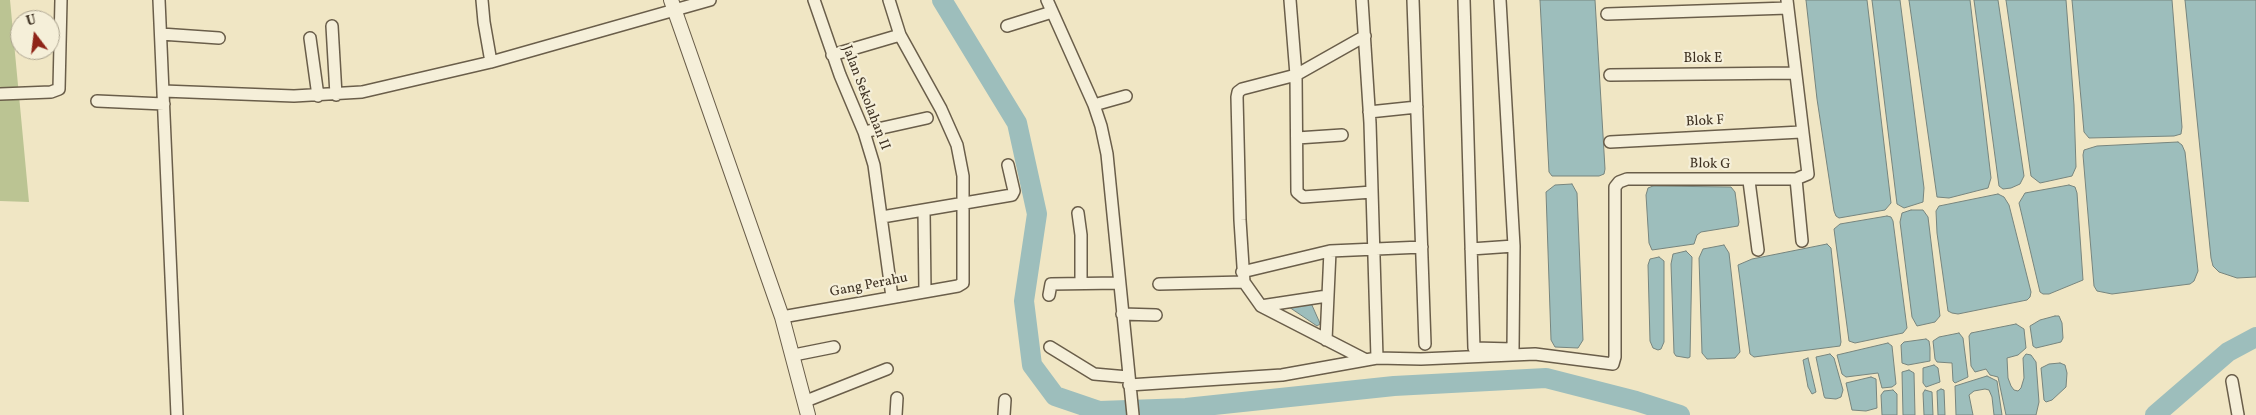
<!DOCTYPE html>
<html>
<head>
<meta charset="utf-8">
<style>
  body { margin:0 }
  #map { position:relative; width:2256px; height:415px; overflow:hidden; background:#f0e6c4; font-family:Vollkorn,serif }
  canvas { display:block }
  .north { position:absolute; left:10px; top:10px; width:50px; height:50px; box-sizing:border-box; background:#f5efd9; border:1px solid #aba38f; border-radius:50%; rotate:345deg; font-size:14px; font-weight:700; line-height:20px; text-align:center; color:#3d3021 }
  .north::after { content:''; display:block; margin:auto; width:18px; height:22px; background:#8f2418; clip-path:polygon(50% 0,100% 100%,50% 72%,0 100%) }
</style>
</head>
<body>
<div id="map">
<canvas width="2256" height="415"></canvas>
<div class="north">U</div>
</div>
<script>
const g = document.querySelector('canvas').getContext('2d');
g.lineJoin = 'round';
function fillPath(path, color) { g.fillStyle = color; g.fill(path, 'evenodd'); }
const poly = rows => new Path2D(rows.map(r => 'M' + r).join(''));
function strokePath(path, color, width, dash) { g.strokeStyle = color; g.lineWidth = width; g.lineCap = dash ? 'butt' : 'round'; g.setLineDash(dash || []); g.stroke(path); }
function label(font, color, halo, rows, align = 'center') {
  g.font = font + ' Vollkorn,serif'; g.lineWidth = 4.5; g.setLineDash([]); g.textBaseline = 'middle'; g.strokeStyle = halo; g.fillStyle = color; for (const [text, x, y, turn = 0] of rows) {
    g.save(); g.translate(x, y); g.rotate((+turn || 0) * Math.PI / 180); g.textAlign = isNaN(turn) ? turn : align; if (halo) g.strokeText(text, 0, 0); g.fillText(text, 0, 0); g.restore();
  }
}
fillPath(poly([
  [0,0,10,0,29,202,0,201]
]), '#bbc493');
const water = poly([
  [1540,0,1595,0,1605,169,1604,174,1599,176,1552,176,1549,172,1540,0],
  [1806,0,1867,0,1891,203,1885,210,1839,218,1836,216,1834,211,1817,99,1806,0],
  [1872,0,1900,0,1924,188,1923,202,1904,208,1897,204,1872,0],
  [1909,0,1970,0,1991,178,1988,188,1949,198,1937,197,1909,0],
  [1974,0,1998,0,2024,176,2020,184,2011,188,2003,189,1999,186,1974,0],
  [2006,0,2066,0,2074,105,2076,167,2072,176,2040,183,2031,176,2006,0],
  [2072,0,2172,0,2182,127,2181,134,2174,136,2089,138,2084,132,2072,0],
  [2185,0,2256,0,2256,277,2237,278,2219,272,2213,266,2211,258,2185,0],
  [2178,142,2182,145,2185,152,2198,271,2194,281,2190,284,2112,294,2097,291,2094,286,2083,155,2084,150,2097,146,2178,142],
  [1572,184,1577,193,1583,340,1578,348,1555,347,1551,340,1546,192,1555,185,1572,184],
  [2069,185,2075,187,2077,193,2083,280,2049,294,2043,294,2040,292,2019,203,2025,193,2069,185],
  [1653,186,1731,187,1735,192,1739,222,1738,226,1701,232,1697,235,1694,244,1652,250,1649,243,1646,195,1648,188,1653,186],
  [1998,194,2004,197,2009,205,2031,292,2030,297,2027,300,1958,314,1952,313,1948,311,1937,233,1936,211,1939,206,1998,194],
  [1911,210,1923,210,1928,217,1940,316,1935,322,1917,326,1912,317,1900,222,1902,213,1911,210],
  [1887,216,1891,217,1893,221,1907,328,1903,333,1855,343,1849,341,1834,229,1840,224,1887,216],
  [1827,244,1831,248,1841,342,1840,346,1754,357,1750,354,1738,265,1752,259,1827,244],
  [1724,245,1729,253,1740,352,1735,358,1707,359,1702,353,1699,258,1703,249,1724,245],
  [1686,251,1692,257,1690,357,1688,358,1676,356,1674,353,1671,264,1673,254,1686,251],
  [1659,257,1664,261,1664,342,1661,349,1658,350,1653,348,1650,341,1648,265,1650,259,1659,257],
  [1311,303,1319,321,1320,324,1317,326,1286,305,1311,303],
  [2055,316,2059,316,2062,323,2063,338,2061,342,2036,348,2033,346,2030,326,2040,320,2055,316],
  [2016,324,2024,329,2026,348,2018,355,2007,358,2008,378,2011,386,2014,390,2018,391,2021,388,2024,378,2023,358,2026,354,2031,355,2036,362,2039,402,2036,415,2006,415,1998,377,1990,375,1986,369,1975,372,1971,366,1969,336,1971,333,2016,324],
  [1959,333,1963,338,1968,377,1955,383,1953,381,1952,363,1937,362,1935,359,1933,341,1939,337,1959,333],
  [1926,339,1929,341,1930,348,1930,361,1908,365,1902,363,1901,345,1904,342,1926,339],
  [1888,343,1892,346,1896,384,1892,387,1882,388,1878,373,1846,377,1842,374,1837,355,1888,343],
  [1830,354,1834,358,1843,390,1841,397,1836,399,1825,398,1824,396,1816,357,1830,354],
  [1808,358,1816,392,1812,394,1808,387,1803,360,1808,358],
  [2060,363,2065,365,2067,373,2066,387,2052,400,2046,402,2044,400,2041,368,2049,364,2060,363],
  [1934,365,1938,368,1940,382,1926,387,1923,383,1923,368,1934,365],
  [1909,370,1914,373,1915,415,1903,415,1902,372,1909,370],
  [1987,376,1997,381,2002,415,1994,415,1992,397,1989,390,1985,389,1974,391,1969,395,1973,415,1956,415,1955,386,1987,376],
  [1871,377,1876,379,1877,408,1866,411,1852,410,1846,383,1871,377],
  [1941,389,1944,390,1945,415,1938,415,1937,391,1941,389],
  [1893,390,1897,394,1897,415,1882,415,1881,395,1884,391,1893,390],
  [1925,390,1932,392,1933,415,1924,415,1923,393,1925,390]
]);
fillPath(water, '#9dbebc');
strokePath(water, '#77857e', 1);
strokePath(poly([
  [942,0,1017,123,1037,214,1024,301,1032,365,1055,396,1099,411,1186,408,1394,386,1546,378,1636,401,1680,415],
  [2155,415,2228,352,2256,337]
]), '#9dbebc', 20);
const minor = poly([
  [159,0,177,415],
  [482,0,484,22,491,62],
  [814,0,840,75,864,132,874,165,892,297],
  [1047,0,1094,105,1101,126,1107,154,1133,415],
  [1290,0,1296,75,1297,192,1303,197,1372,192],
  [1362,0,1370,123,1377,358],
  [1413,0,1425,344],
  [1464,0,1474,348,1513,349,1514,246,1500,0],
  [1607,14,1788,8],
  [332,26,336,95],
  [1007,26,1052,12],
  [161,34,219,38],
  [1365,36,1296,75,1242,89,1238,92,1237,97,1240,220,1244,282,1261,306,1366,360],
  [310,38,318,96],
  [832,55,900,35],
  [1610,75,1795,73],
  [163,91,294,96,362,92,491,62,710,0],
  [0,94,51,92,59,89,61,0],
  [97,101,164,104],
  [1094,105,1126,96],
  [1369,112,1417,107],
  [864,132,927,118],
  [1297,138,1342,135],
  [1610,142,1801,132],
  [1796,179,1802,241],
  [1749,181,1758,250],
  [924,211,925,291],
  [1078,213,1081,235,1081,283],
  [882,217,1012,195,1014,191,1008,165],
  [1471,249,1514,246],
  [1242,272,1330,251,1422,247],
  [1159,284,1244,282],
  [1049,295,1051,284,1119,283],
  [1261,306,1327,296],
  [1122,314,1156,315],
  [782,317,958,286,963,283,963,176,957,145,941,109,900,35,889,0],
  [1326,340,1330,251],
  [1050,347,1094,374,1128,377],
  [794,355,834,347],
  [2232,381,2238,415],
  [1129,385,1282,375,1377,358,1421,359,1535,354,1613,364,1615,357,1615,187,1619,182,1627,179,1796,179,1808,174,1787,0],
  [806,401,887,369],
  [896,415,897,398],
  [1004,415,1005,400]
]);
const tertiary = poly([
  [671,0,782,317,808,415]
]);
strokePath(minor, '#6a5e4a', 14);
strokePath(tertiary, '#6a5e4a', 16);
strokePath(minor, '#f5efd9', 11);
strokePath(tertiary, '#f5efd9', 14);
label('14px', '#3d3021', '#f5efd9', [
  ["Blok E",1703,59],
  ["Jalan Sekolahan II",865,98,69],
  ["Blok F",1705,122,-3],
  ["Blok G",1710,165,1],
  ["Gang Perahu",869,286,-11]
]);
</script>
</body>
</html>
